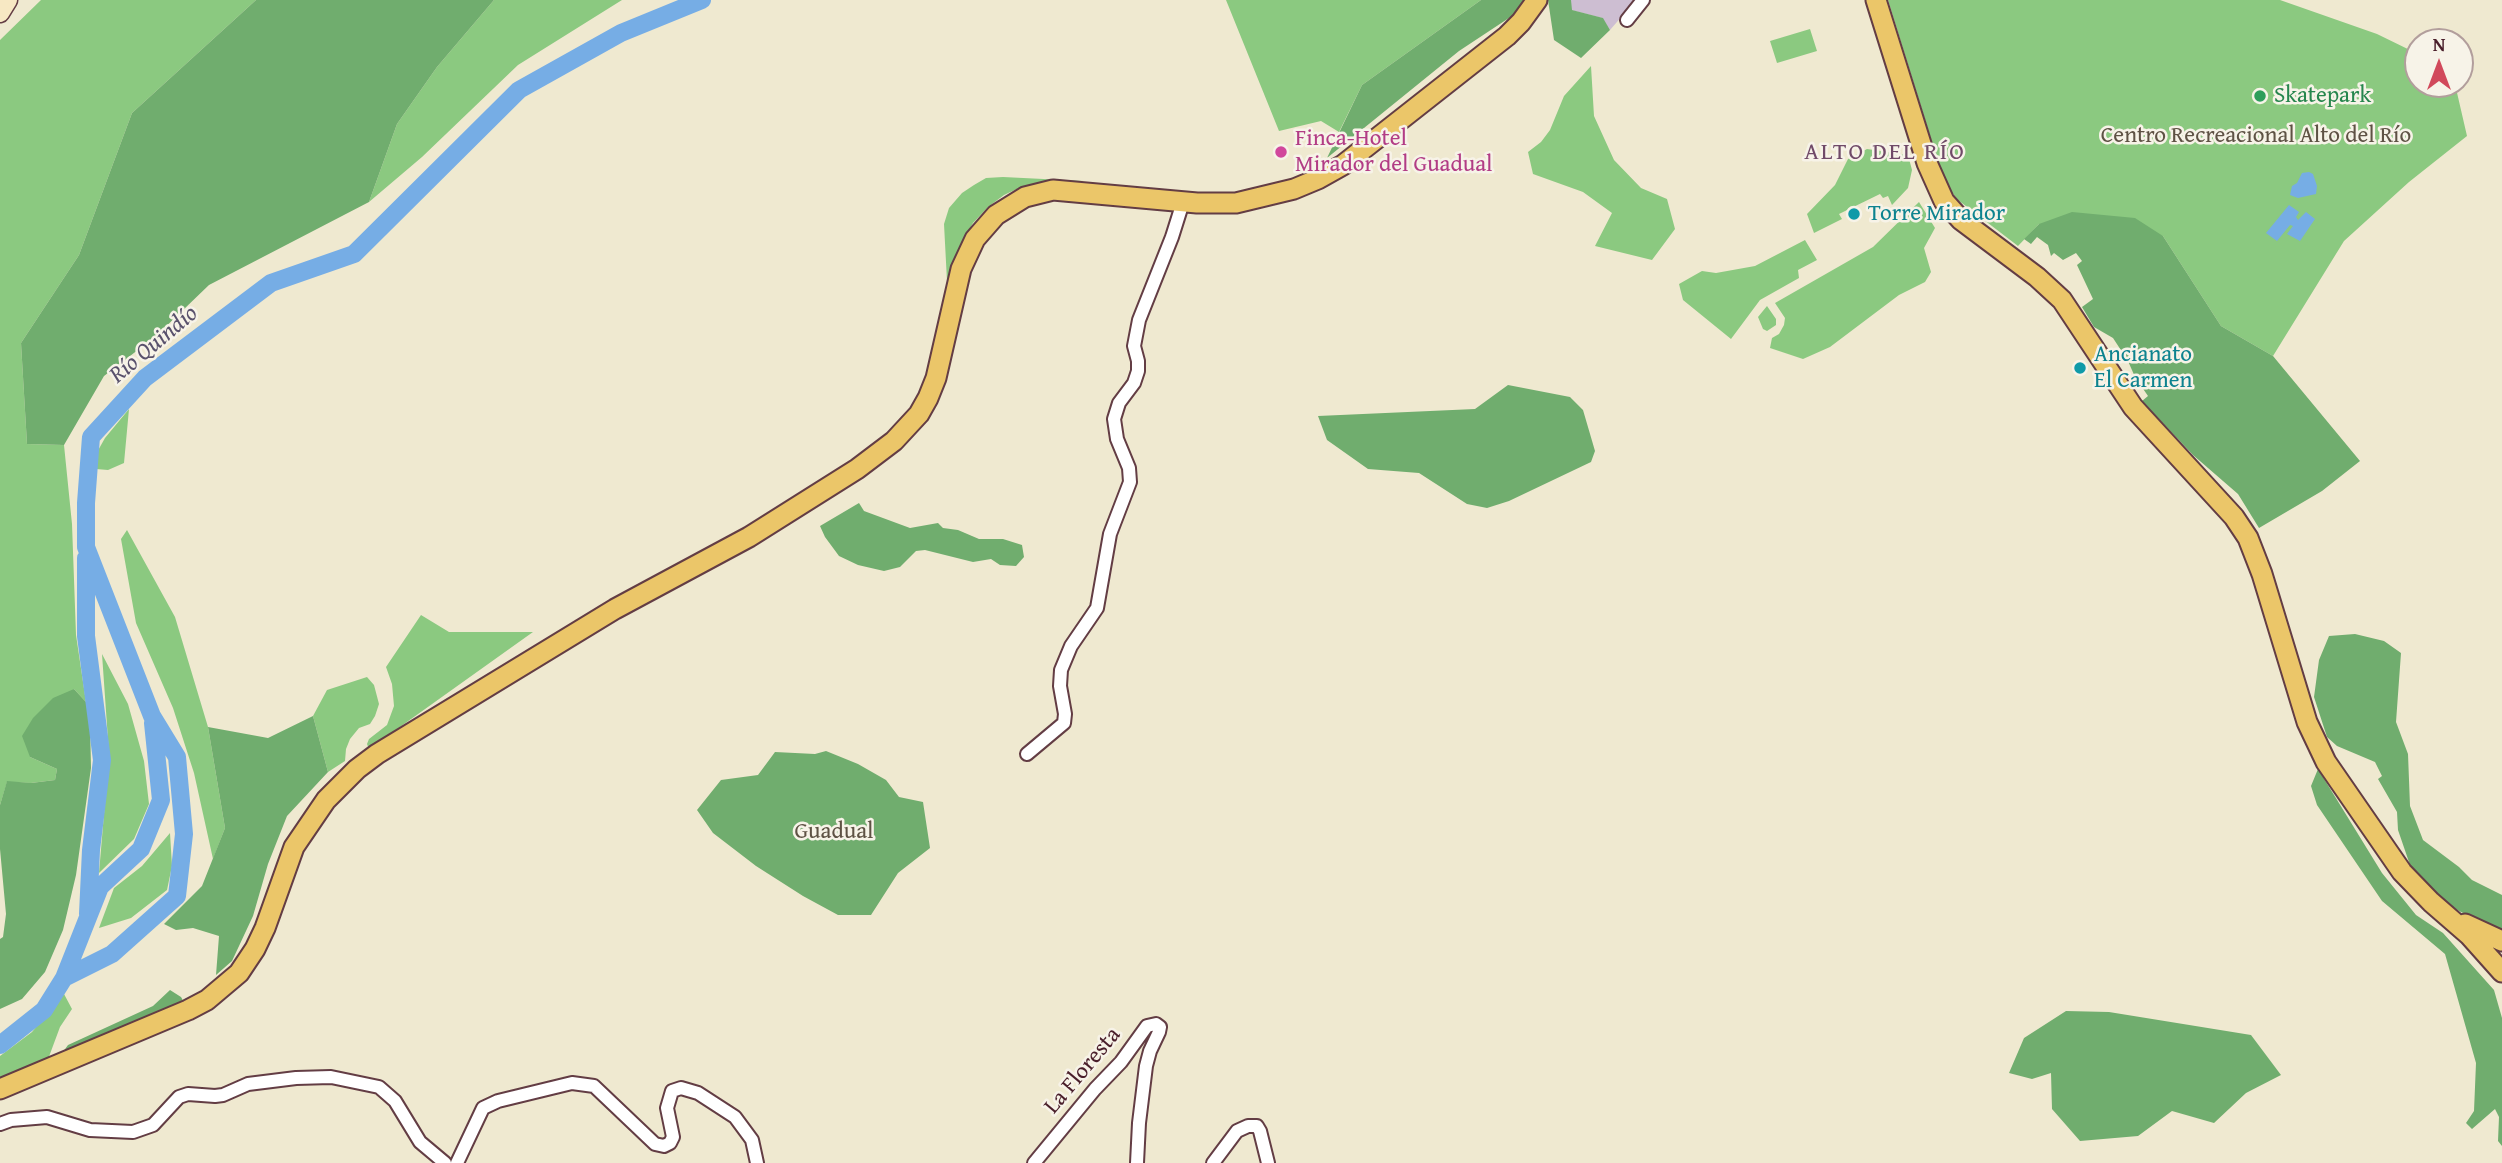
<!DOCTYPE html>
<html>
<head>
<meta charset="utf-8">
<style>
  body { margin:0 }
  #map { position:relative; width:2502px; height:1163px; overflow:hidden; background:#efe9d0; font-family:"Gentium Book Plus",serif }
  canvas { display:block }
  .north { position:absolute; left:2404px; top:28px; width:70px; height:70px; box-sizing:border-box; background:#f7f3e8; border:2px solid #b29e9c; border-radius:50%; rotate:0deg; font-size:19px; font-weight:700; line-height:28px; text-align:center; color:#4a1f2b }
  .north::after { content:''; display:block; margin:auto; width:24px; height:32px; background:#d1495b; clip-path:polygon(50% 0,100% 100%,50% 72%,0 100%) }
</style>
</head>
<body>
<div id="map">
<canvas width="2502" height="1163"></canvas>
<div class="north">N</div>
</div>
<script>
const g = document.querySelector('canvas').getContext('2d');
g.lineJoin = 'round';
function fillPath(path, color) { g.fillStyle = color; g.fill(path, 'evenodd'); }
const poly = rows => new Path2D(rows.map(r => 'M' + r).join(''));
function strokePath(path, color, width, dash) { g.strokeStyle = color; g.lineWidth = width; g.lineCap = dash ? 'butt' : 'round'; g.setLineDash(dash || []); g.stroke(path); }
function label(font, color, halo, rows, align = 'center') {
  g.font = font + ' "Gentium Book Plus",serif'; g.lineWidth = 5; g.setLineDash([]); g.textBaseline = 'middle'; g.strokeStyle = halo; g.fillStyle = color; for (const [text, x, y, turn = 0] of rows) {
    g.save(); g.translate(x, y); g.rotate((+turn || 0) * Math.PI / 180); g.textAlign = isNaN(turn) ? turn : align; if (halo) g.strokeText(text, 0, 0); g.fillText(text, 0, 0); g.restore();
  }
}
fillPath(poly([
  [1571,0,1636,0,1610,30,1602,18,1571,10]
]), '#cdbed2');
fillPath(poly([
  [41,0,256,0,132,113,79,255,21,343,27,444,64,445,72,524,76,635,86,702,74,689,30,757,57,769,55,780,31,783,7,782,0,805,0,40],
  [494,0,622,0,518,65,422,157,369,202,397,124,437,67],
  [1226,0,1481,0,1362,85,1339,132,1321,121,1279,131],
  [1888,0,2280,0,2377,34,2418,54,2418,84,2455,84,2467,136,2409,182,2344,241,2273,356,2221,326,2163,236,2039,224,2018,246,1958,200,1950,190,1940,168],
  [1810,29,1817,51,1777,63,1770,41],
  [1591,66,1594,116,1614,160,1641,188,1667,199,1675,229,1652,260,1595,246,1612,213,1583,192,1533,174,1528,152,1541,142,1550,130,1564,96],
  [1867,149,1908,155,1912,170,1908,188,1892,205,1888,196,1883,198,1880,194,1839,214,1842,219,1814,233,1807,214,1835,185,1848,159],
  [1003,177,1084,181,1038,184,1021,187,1004,195,988,207,973,223,956,254,947,281,944,224,949,208,962,193,974,185,986,178],
  [1919,202,1935,228,1924,248,1931,272,1925,282,1899,295,1830,347,1803,359,1770,348,1772,338,1779,334,1784,325,1785,318,1775,303,1873,247],
  [1805,240,1817,260,1798,270,1799,278,1760,300,1731,339,1683,300,1679,284,1702,271,1716,273,1755,266],
  [1767,306,1776,319,1776,325,1767,331,1763,329,1758,317],
  [129,409,124,463,108,470,96,469,96,454,105,438],
  [127,530,175,617,208,727,225,828,213,859,194,773,173,708,136,623,121,539],
  [421,615,449,632,533,632,369,749,367,744,369,739,387,725,394,706,392,684,386,667],
  [102,654,128,704,144,761,149,804,134,839,99,873,109,754],
  [367,677,374,685,379,704,375,716,370,724,359,728,350,739,346,749,345,761,328,772,313,716,327,690],
  [170,833,172,866,167,890,131,918,99,928,114,888,142,866],
  [64,994,72,1009,60,1027,47,1062,0,1085,0,1056,32,1032]
]), '#8bc980');
fillPath(poly([
  [256,0,494,0,437,67,397,124,369,202,209,285,156,336,104,376,64,445,27,444,21,343,79,255,132,113],
  [1481,0,1525,0,1515,14,1459,51,1327,158,1362,85],
  [1548,0,1571,0,1572,10,1603,18,1610,30,1581,58,1554,40],
  [2072,212,2135,218,2163,236,2221,326,2273,356,2360,461,2322,491,2259,528,2238,494,2193,455,2142,401,2148,396,2135,377,2128,361,2113,338,2094,327,2082,307,2093,299,2077,265,2082,261,2076,253,2063,260,2054,253,2051,256,2048,245,2037,237,2031,244,2024,239,2039,224],
  [1508,385,1570,397,1583,410,1595,451,1591,462,1509,501,1487,508,1467,504,1419,473,1368,469,1327,440,1318,416,1475,409],
  [859,503,864,511,910,528,938,523,943,528,958,530,979,539,1003,539,1022,545,1024,557,1016,566,1000,565,991,559,973,562,925,550,916,551,900,567,884,571,858,565,839,556,825,537,820,526],
  [2355,634,2384,641,2401,653,2396,722,2408,754,2410,806,2423,840,2459,867,2472,880,2502,895,2502,932,2459,911,2436,895,2410,865,2398,830,2397,812,2378,779,2382,776,2375,762,2337,746,2327,737,2314,697,2319,660,2329,636],
  [74,689,86,702,90,722,91,768,76,875,63,930,45,972,22,999,0,1009,0,939,3,937,6,914,0,849,0,805,7,781,31,783,55,780,57,769,30,757,22,736,33,718,53,698],
  [313,716,328,772,287,816,268,864,253,916,232,961,216,975,219,936,193,928,176,930,164,924,202,886,225,828,208,727,268,738],
  [826,751,858,764,886,780,899,797,923,802,930,848,898,873,871,915,838,915,803,896,756,866,713,833,697,810,721,780,758,775,775,752,815,754],
  [2318,769,2382,873,2416,915,2443,933,2494,990,2502,1018,2502,1146,2498,1141,2499,1117,2495,1109,2472,1129,2466,1123,2474,1111,2476,1063,2445,954,2382,901,2317,805,2311,786],
  [170,990,181,997,185,1004,55,1063,68,1045,153,1006],
  [2066,1011,2109,1012,2251,1035,2281,1075,2246,1093,2214,1123,2172,1111,2138,1136,2080,1141,2052,1109,2051,1073,2032,1079,2009,1073,2024,1038]
]), '#70ad6e');
fillPath(poly([
  [2309,172,2313,174,2317,186,2316,194,2298,198,2290,195,2292,186,2297,183,2302,173],
  [2289,205,2299,212,2296,217,2298,220,2306,212,2315,219,2300,241,2287,234,2293,226,2290,225,2277,241,2266,233]
]), '#76ade5');
strokePath(poly([
  [86,558,86,636,102,760,91,850,88,914],
  [64,978,100,887,141,849,161,800,153,723],
  [0,1045,44,1010,64,978,112,954,177,896,184,834,177,757,152,716,86,547,86,503,91,437,145,378,271,283,354,254,519,90,621,33,702,0]
]), '#76ade5', 18);
const street = poly([
  [1627,20,1643,0],
  [1027,754,1064,723,1065,714,1060,686,1061,670,1071,646,1097,608,1110,534,1130,482,1129,468,1117,439,1114,419,1119,403,1134,383,1138,371,1138,361,1134,346,1139,320,1172,237,1183,202],
  [0,1124,11,1120,47,1117,90,1130,133,1132,153,1125,179,1097,188,1094,215,1096,223,1095,248,1084,296,1078,331,1077,379,1087,395,1101,420,1142,445,1163],
  [457,1163,483,1108,498,1101,572,1083,594,1086,655,1144,664,1146,670,1143,673,1137,667,1108,672,1091,681,1088,698,1093,735,1117,752,1140,757,1163],
  [1034,1163,1095,1089,1121,1062,1147,1026,1156,1024,1160,1027,1159,1032,1150,1051,1146,1066,1139,1123,1137,1163],
  [1213,1163,1237,1131,1248,1126,1257,1126,1260,1131,1268,1163]
]);
const secondary = poly([
  [0,13,8,0]
]);
const primary = poly([
  [1876,0,1927,163,1944,201,1961,220,2037,277,2062,300,2133,407,2234,517,2248,538,2262,574,2307,722,2326,762,2402,872,2431,902,2469,935,2502,972],
  [2465,924,2502,941],
  [0,1089,188,1010,207,1000,239,973,255,949,265,928,294,847,326,800,357,769,377,754,615,609,749,537,857,469,894,441,919,414,928,398,936,378,961,269,975,239,996,215,1025,197,1053,190,1197,203,1236,203,1294,189,1318,179,1343,165,1507,36,1521,22,1537,0]
]);
strokePath(street, '#633d44', 16);
strokePath(secondary, '#633d44', 21);
strokePath(primary, '#633d44', 23);
strokePath(street, '#fff', 12);
strokePath(secondary, '#f7e8c3', 18);
strokePath(primary, '#ebc669', 19);
for (const [x, y, r, color] of [
  [2260,96,7,"#2e9e5b"],
  [1281,152,7,"#d1479c"],
  [1854,214,7,"#0f9aa8"],
  [2080,368,7,"#0f9aa8"]
]) { const dot = new Path2D(); dot.arc(x, y, r, 0, 2 * Math.PI); g.fillStyle = color; g.fill(dot); strokePath(dot, '#f7f3e8', 2.5); }
label('23px', '#27864d', '#f7f3e8', [
  ["Skatepark",2274,96]
], 'left');
label('23px', '#5e5244', '#f7f3e8', [
  ["Centro Recreacional Alto del Río",2256,136],
  ["Guadual",834,832]
]);
label('23px', '#b23c85', '#f7f3e8', [
  ["Finca-Hotel",1295,139],
  ["Mirador del Guadual",1295,165]
], 'left');
label('23px', '#0d838f', '#f7f3e8', [
  ["Torre Mirador",1868,214],
  ["Ancianato",2094,355],
  ["El Carmen",2094,381]
], 'left');
label('23px', '#4a1f2b', '#f7f3e8', [
  ["La Floresta",1083,1071,-50]
]);
g.letterSpacing = '2px';
label('24px', '#704a68', '#f7f3e8', [
  ["ALTO DEL RÍO",1885,153]
]);
g.letterSpacing = '0px';
label('italic 24px', '#59516c', '#f7f3e8', [
  ["Río Quindío",154,345,-40]
]);
</script>
</body>
</html>
